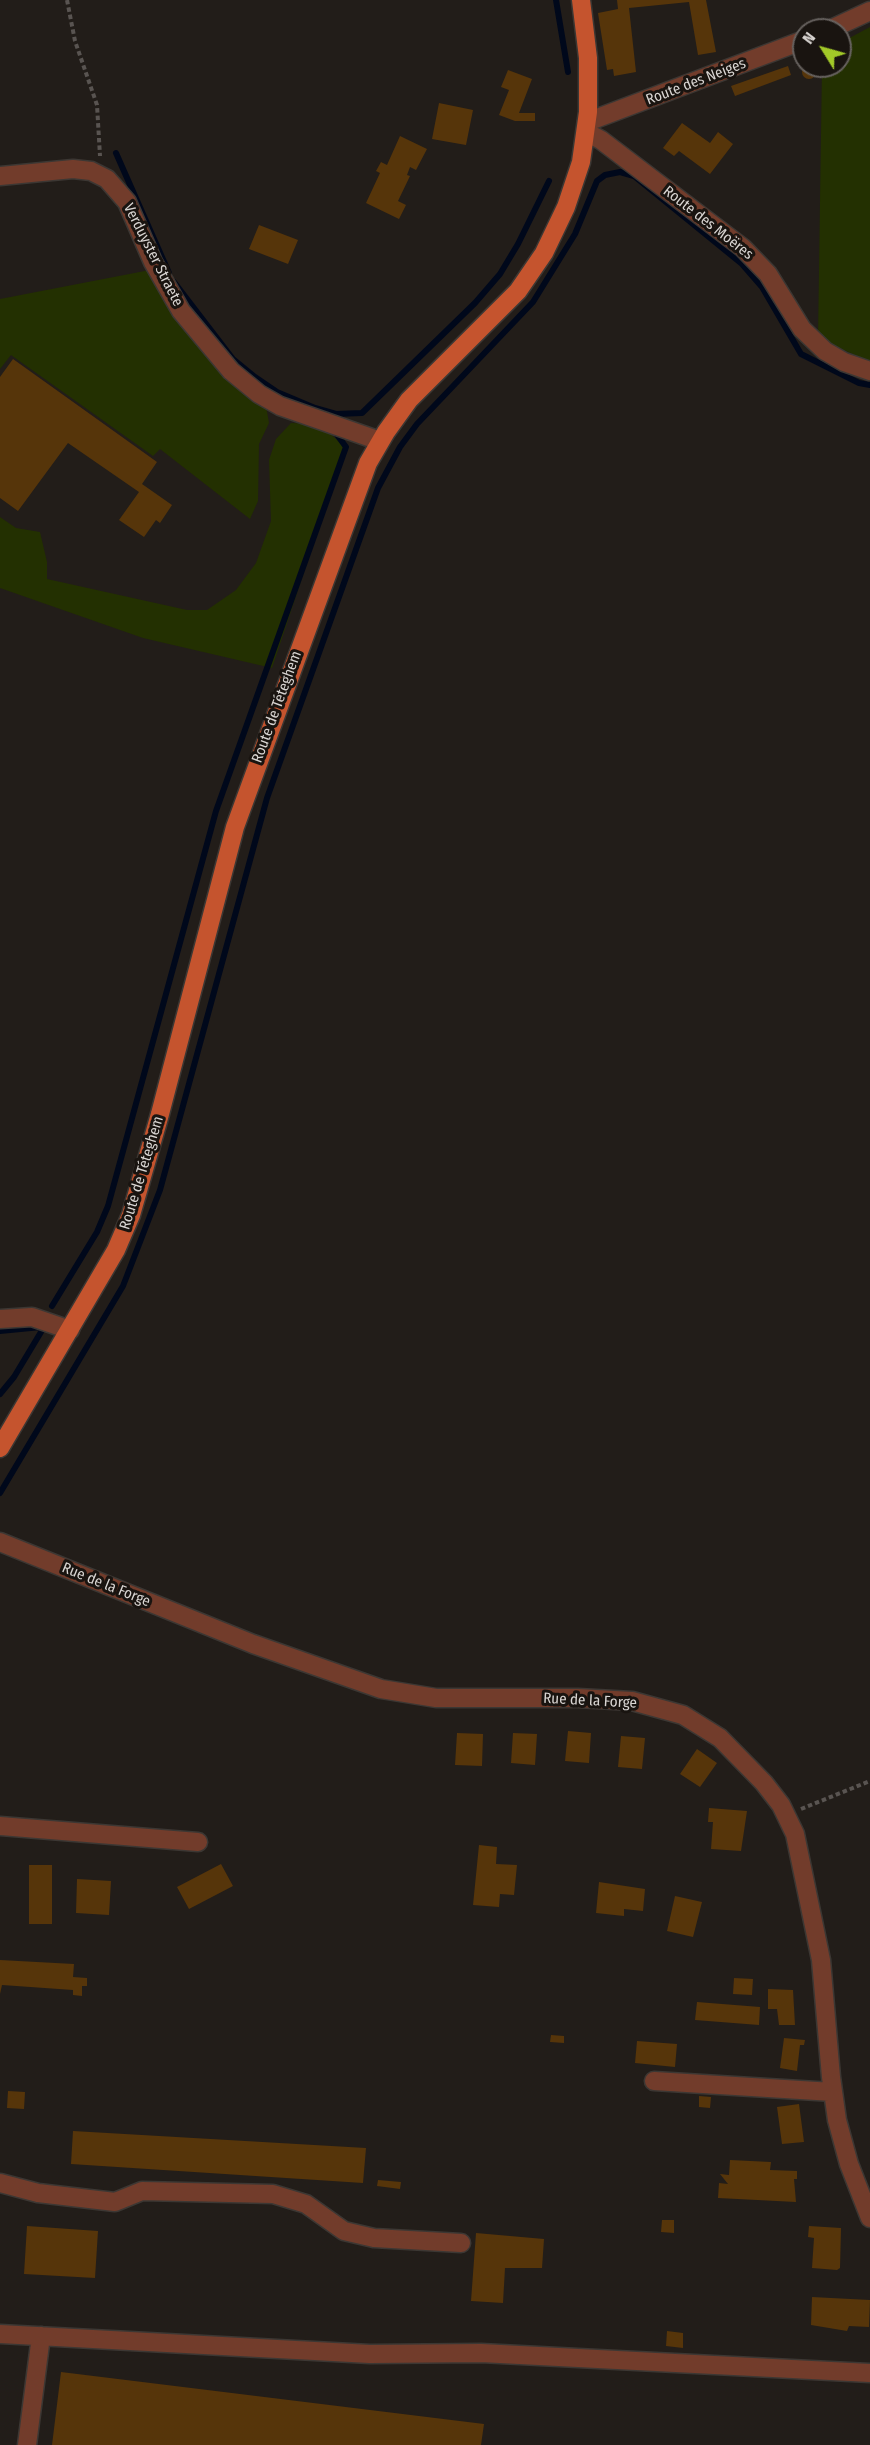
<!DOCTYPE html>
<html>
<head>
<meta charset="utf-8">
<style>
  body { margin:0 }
  #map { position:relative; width:870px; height:2445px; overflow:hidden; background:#221d19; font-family:"Fira Sans Condensed",sans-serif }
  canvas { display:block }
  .north { position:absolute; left:792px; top:18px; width:60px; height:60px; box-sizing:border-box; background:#191410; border:2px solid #66615e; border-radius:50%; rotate:307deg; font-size:16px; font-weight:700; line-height:24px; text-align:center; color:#d9d5d2 }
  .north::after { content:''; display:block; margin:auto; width:21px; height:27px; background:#a2c928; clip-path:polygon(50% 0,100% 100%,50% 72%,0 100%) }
</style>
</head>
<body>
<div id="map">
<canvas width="870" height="2445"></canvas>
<div class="north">N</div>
</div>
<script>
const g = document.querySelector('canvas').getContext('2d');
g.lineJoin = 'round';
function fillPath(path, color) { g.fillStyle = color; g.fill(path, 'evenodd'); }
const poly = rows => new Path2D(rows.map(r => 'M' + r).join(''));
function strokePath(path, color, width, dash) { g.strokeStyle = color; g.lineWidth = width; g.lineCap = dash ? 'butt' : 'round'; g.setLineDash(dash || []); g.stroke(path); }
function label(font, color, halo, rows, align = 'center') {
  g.font = font + ' "Fira Sans Condensed",sans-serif'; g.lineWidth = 6; g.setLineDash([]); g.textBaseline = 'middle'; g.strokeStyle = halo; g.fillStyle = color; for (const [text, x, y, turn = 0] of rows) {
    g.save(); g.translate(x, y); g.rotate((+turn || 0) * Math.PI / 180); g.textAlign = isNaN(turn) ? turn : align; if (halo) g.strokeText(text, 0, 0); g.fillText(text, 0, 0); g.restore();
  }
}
fillPath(poly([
  [870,27,870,362,818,338,822,66,840,66,840,43],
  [150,270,266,406,269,423,259,444,258,501,250,519,160,449,153,456,11,355,0,369,0,299],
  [291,423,318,424,346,447,272,668,143,638,0,588,0,517,16,528,40,532,47,562,47,579,187,610,207,610,236,590,256,563,271,521,269,460,276,439]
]), '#233001');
strokePath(poly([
  [556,0,568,72],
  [116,153,169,273],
  [174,282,233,359,255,377,277,392,315,408,336,414,362,413,475,303,500,274,518,244,549,181],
  [52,1306,97,1232,108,1206,216,811,346,447,335,432],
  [0,1331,41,1327],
  [0,1394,14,1377,44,1327],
  [0,1493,123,1286,160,1190,267,798,378,488,400,447,417,424,533,302,575,234,597,181,605,175,620,172,634,176,742,264,762,287,801,354,859,383,870,385]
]), '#00081b', 6);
fillPath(poly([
  [617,0,706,0,716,52,698,55,689,2,629,8,636,72,614,76,613,69,607,70,598,13,618,9],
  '802 72a7 7 0 1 1 14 0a7 7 0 1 1-14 0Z',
  [788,66,791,75,735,96,731,86],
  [508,70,532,79,519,113,535,113,535,121,515,121,499,115,509,90,501,87],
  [439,103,473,110,466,145,432,139],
  [682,123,710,143,718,132,733,144,710,174,679,151,674,156,663,148],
  [400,136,427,149,416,170,410,167,407,175,410,176,398,201,406,205,399,219,366,203,380,173,376,171,381,162,387,165],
  [259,225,298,240,288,264,249,249],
  [13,359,157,462,142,484,172,505,160,523,156,520,144,537,119,520,139,492,68,443,18,511,0,498,0,377],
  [568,1731,591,1733,589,1763,565,1761],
  [457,1733,483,1734,482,1766,455,1765],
  [513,1733,537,1734,535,1765,511,1763],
  [621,1736,645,1738,642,1769,618,1767],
  [697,1749,717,1763,700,1787,680,1774],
  [709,1808,747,1811,741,1851,711,1849,713,1822,708,1822],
  [479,1845,497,1847,496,1864,517,1865,514,1895,500,1894,499,1907,473,1905],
  [221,1864,233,1886,189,1909,177,1887],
  [29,1865,52,1865,52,1924,29,1924],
  [77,1879,111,1881,109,1915,76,1913],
  [599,1882,645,1889,643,1911,624,1909,624,1916,596,1913],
  [675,1896,702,1902,693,1937,667,1931],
  [0,1960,74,1964,73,1977,87,1978,87,1986,82,1986,82,1996,73,1995,73,1990,2,1985,0,1994],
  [734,1978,753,1979,752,1995,733,1994],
  [768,1989,793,1990,795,2025,779,2025,777,2009,768,2009],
  [697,2002,760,2007,759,2025,695,2020],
  [551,2035,564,2036,564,2043,550,2042],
  [784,2038,805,2040,804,2045,800,2045,797,2071,780,2068],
  [637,2041,677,2044,675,2067,635,2063],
  [8,2091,25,2092,24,2109,7,2108],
  [699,2096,711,2097,710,2108,699,2107],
  [799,2104,804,2142,782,2144,777,2107],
  [73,2131,366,2148,363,2183,71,2164],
  [730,2160,771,2162,770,2170,797,2171,797,2179,794,2179,796,2202,718,2198,719,2183,728,2184,720,2174,729,2175],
  [378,2180,401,2182,400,2189,377,2186],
  [662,2220,674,2220,674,2233,661,2232],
  [27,2226,98,2231,95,2278,24,2274],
  [809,2226,841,2228,840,2268,837,2270,812,2268,814,2238,808,2237],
  [476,2233,544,2239,542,2268,505,2268,503,2303,471,2301],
  [812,2297,870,2300,869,2327,849,2326,847,2331,811,2325],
  [667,2331,683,2333,683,2348,666,2346],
  [61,2372,484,2424,481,2445,52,2445]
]), '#56350a');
const minor = poly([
  [829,30,870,11],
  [587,122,804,40],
  [586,132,601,140,743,248,768,274,802,329,825,351,844,362,870,371],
  [0,176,73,169,91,171,107,179,127,202,153,262,181,311,231,371,259,394,280,406,380,441],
  [0,1319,32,1317,70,1330],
  [0,1542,253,1644,381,1689,436,1698,578,1698,632,1701,683,1715,720,1738,764,1783,781,1805,795,1834,821,1960,831,2077,837,2120,849,2164,870,2218],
  [0,1826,198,1842],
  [654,2081,833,2092],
  [0,2183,38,2193,115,2202,142,2191,273,2194,306,2204,344,2231,374,2238,461,2243],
  [0,2334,370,2354,481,2353,870,2373],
  [27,2445,41,2336]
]);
const major = poly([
  [0,1448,116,1250,131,1215,160,1114,235,827,368,463,386,432,409,400,518,291,544,253,566,207,581,162,588,112,588,58,581,0]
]);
strokePath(minor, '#3c3733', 21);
strokePath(major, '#3c3733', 21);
strokePath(poly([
  [67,0,75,41,97,105,100,156],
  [801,1809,870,1781]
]), '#595451', 4, [4.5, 3]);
strokePath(minor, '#723c2b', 18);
strokePath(major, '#c5542e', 18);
label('15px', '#d9d5d2', '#191410', [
  ["Route des Neiges",696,82,-21],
  ["Route des Moëres",708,223,38],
  ["Verduyster Straete",153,255,63],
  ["Route de Téteghem",277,707,-70],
  ["Route de Téteghem",142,1173,-73],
  ["Rue de la Forge",106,1585,22],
  ["Rue de la Forge",590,1701,3]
]);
</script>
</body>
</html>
